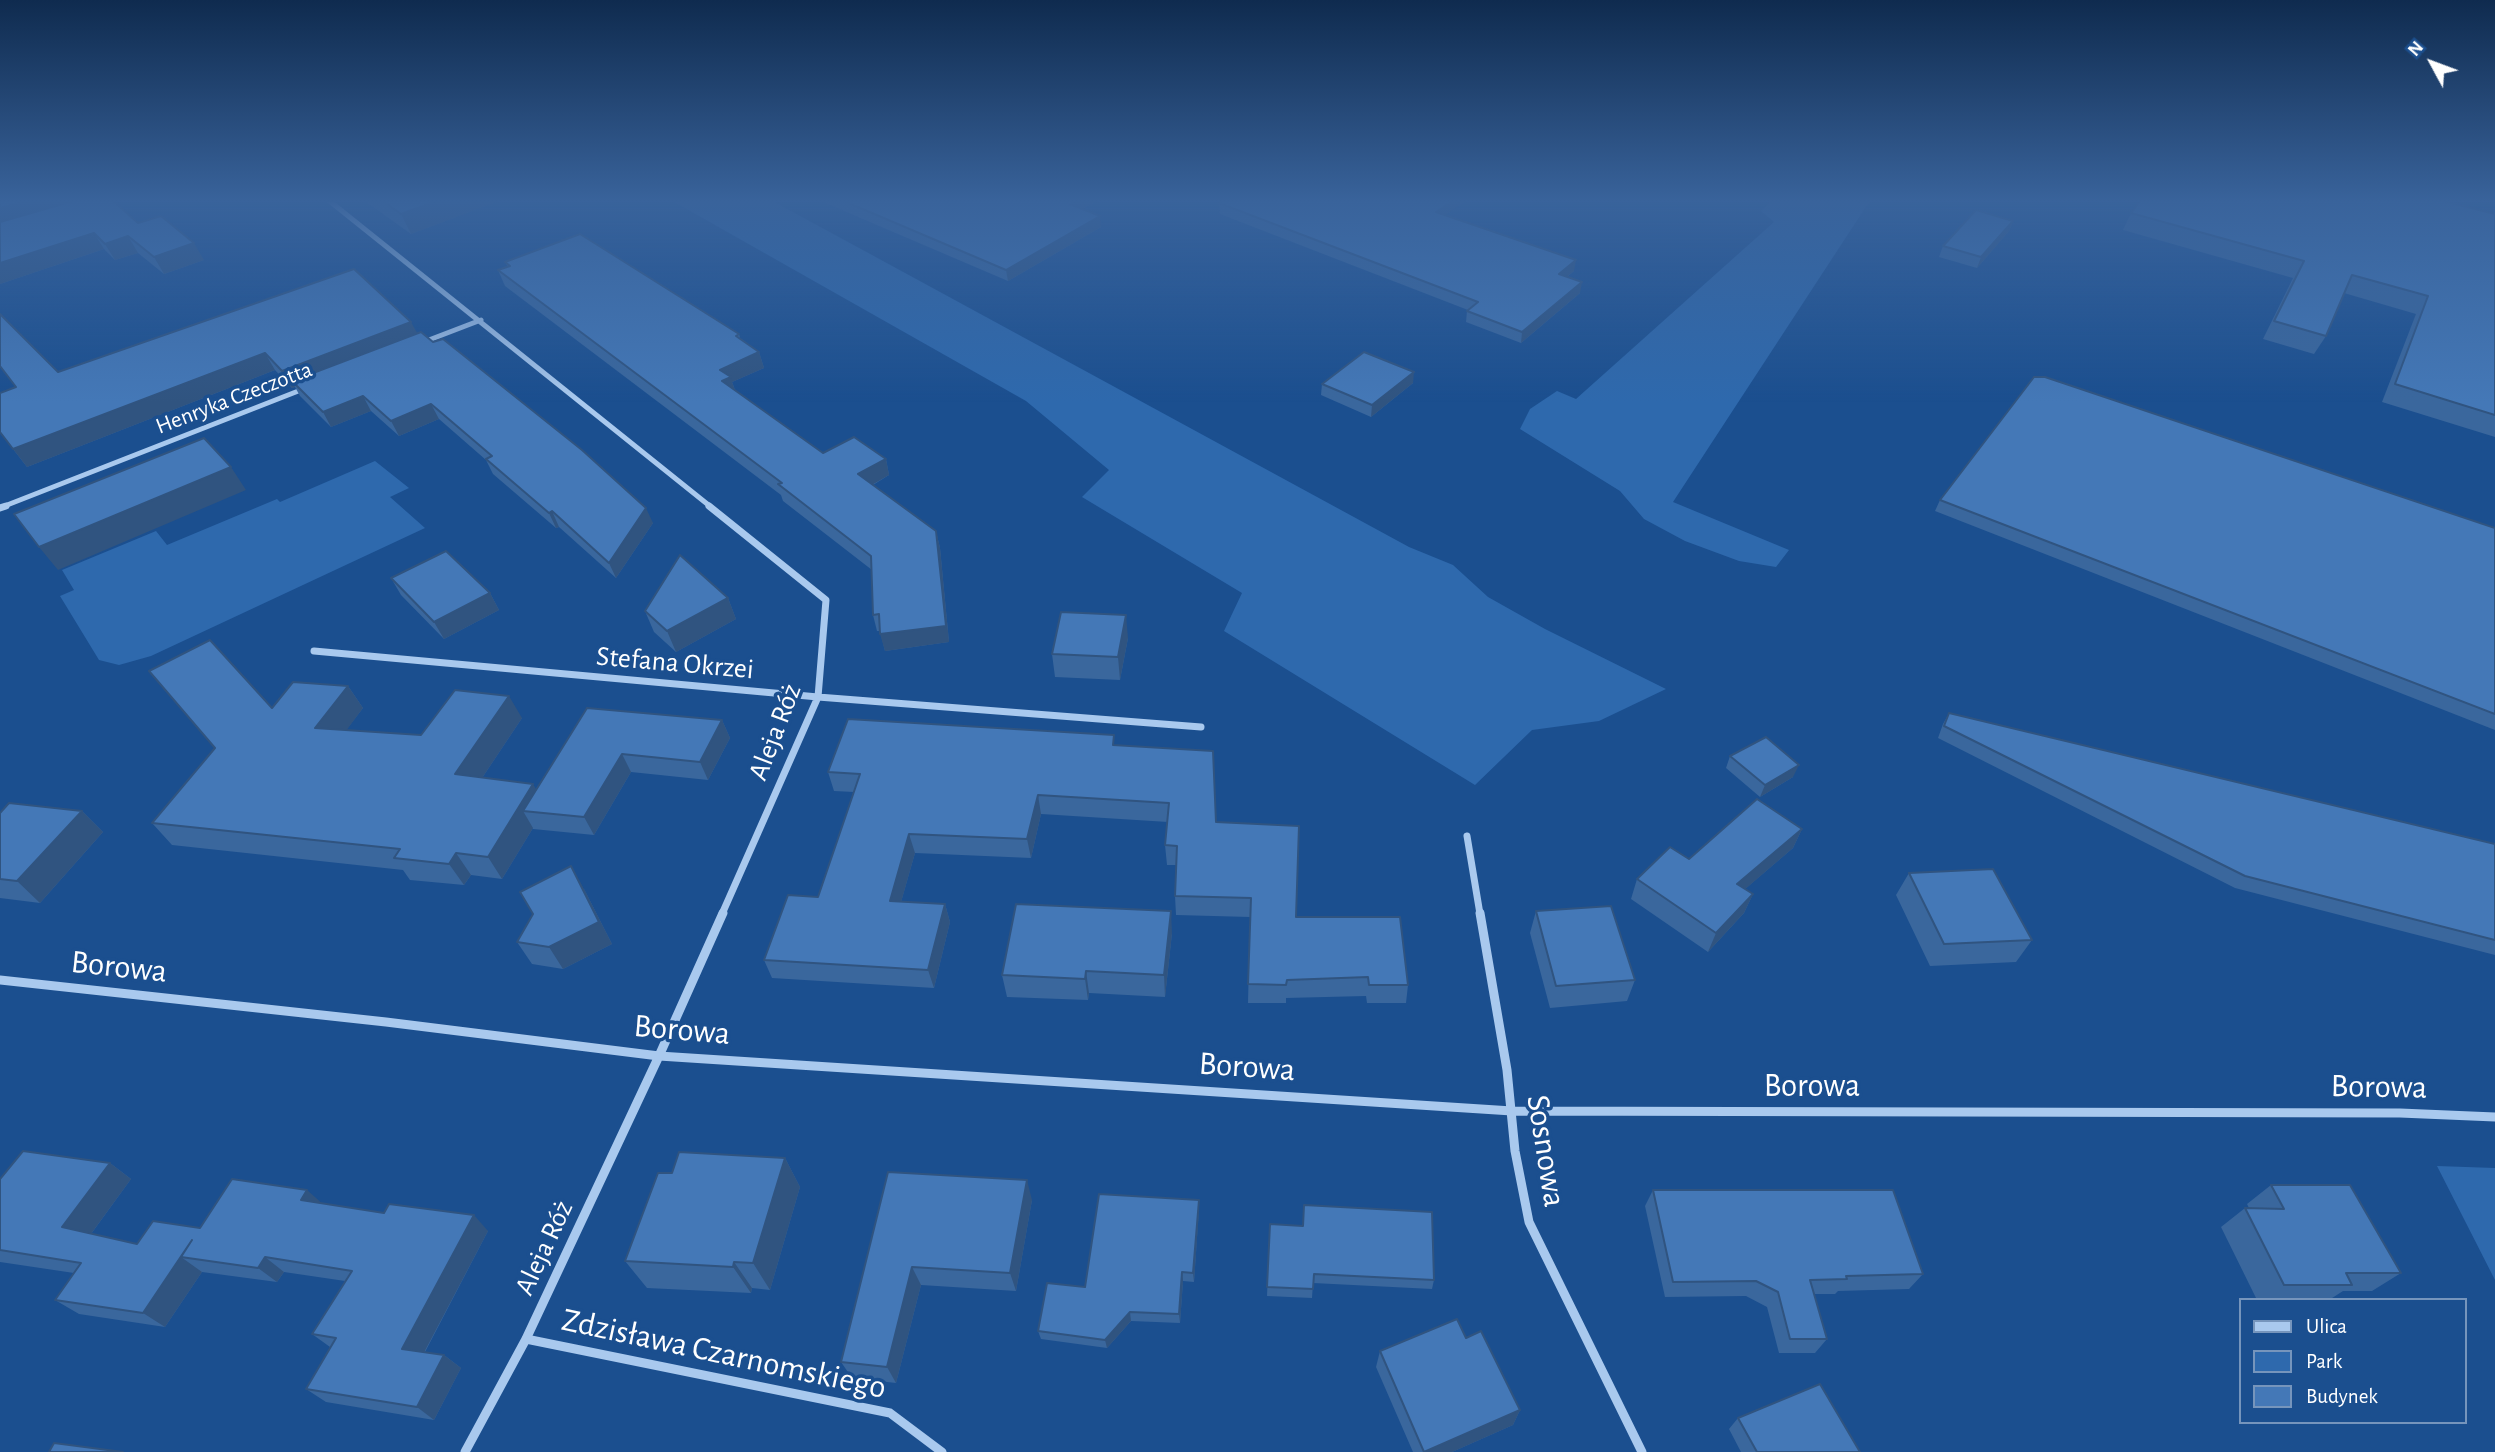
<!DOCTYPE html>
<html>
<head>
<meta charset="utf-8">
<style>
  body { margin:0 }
  #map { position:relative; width:2495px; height:1452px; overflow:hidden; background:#1b4f8f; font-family:"Alegreya Sans",sans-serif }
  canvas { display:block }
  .legend { position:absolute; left:2239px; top:1298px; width:228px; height:126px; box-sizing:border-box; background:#1b4f8f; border:2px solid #7695bc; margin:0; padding:9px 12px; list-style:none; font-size:21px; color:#fff }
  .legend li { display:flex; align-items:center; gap:14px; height:35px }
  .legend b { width:35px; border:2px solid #7695bc }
  .north { position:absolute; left:2397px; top:28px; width:70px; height:70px; -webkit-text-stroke:5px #1b4f8f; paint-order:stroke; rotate:311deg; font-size:19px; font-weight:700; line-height:28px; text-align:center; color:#fff }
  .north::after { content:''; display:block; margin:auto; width:24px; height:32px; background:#fff; clip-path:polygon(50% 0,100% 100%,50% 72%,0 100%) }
</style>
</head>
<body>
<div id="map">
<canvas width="2495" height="1452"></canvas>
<ul class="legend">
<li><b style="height:9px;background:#a9c9ee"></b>Ulica</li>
<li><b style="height:19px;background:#2e69ad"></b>Park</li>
<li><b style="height:19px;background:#4478b7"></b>Budynek</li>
</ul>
<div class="north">N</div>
</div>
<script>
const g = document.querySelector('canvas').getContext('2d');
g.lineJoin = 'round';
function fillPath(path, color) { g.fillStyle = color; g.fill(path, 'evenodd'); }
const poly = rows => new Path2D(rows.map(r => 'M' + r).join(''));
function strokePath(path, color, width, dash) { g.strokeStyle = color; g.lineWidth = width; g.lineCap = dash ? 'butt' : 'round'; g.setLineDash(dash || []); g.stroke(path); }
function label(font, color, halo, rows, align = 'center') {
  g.font = font + ' "Alegreya Sans",sans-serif'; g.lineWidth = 7; g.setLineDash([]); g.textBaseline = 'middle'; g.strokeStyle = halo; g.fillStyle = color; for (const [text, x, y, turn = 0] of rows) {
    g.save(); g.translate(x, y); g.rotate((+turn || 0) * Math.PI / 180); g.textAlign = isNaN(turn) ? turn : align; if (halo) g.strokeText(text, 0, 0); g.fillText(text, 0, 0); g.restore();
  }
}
fillPath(poly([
  [669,199,769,199,1409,547,1453,565,1488,597,1545,629,1666,689,1599,721,1532,730,1475,785,1224,631,1242,593,1082,497,1109,470,1026,401],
  [1773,199,1871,199,1673,502,1789,550,1776,567,1739,561,1685,541,1644,519,1620,491,1520,429,1530,409,1557,391,1576,399,1774,222,1761,211],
  [375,461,409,488,390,497,425,528,151,656,119,665,99,660,60,596,74,590,62,570,156,531,167,545,277,499,280,502],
  [2437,1166,2495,1168,2495,1280]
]), '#2e69ad');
strokePath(poly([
  [327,199,711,507],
  [421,343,481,320],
  [2,507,306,388]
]), '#a9c9ee', 5);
strokePath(poly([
  [709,506,826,600,818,697,722,914],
  [0,508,6,506],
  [314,651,818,697,1201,727],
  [1467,836,1480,914]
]), '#a9c9ee', 7);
strokePath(poly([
  [1480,913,1507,1070,1515,1151,1529,1222,1642,1452],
  [0,980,386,1022,659,1056,1512,1111,2400,1113,2495,1117],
  [526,1339,890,1413,942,1452],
  [465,1452,526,1339,659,1056,723,913]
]), '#a9c9ee', 9);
fillPath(poly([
  [0,199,138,223,204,260,164,274,138,253,115,260,104,249,0,284],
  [362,199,504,199,411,234],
  [816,199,1101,199,1082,209,1101,227,1008,281],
  [2133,199,2436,199,2495,214,2495,437,2382,402,2416,314,2344,293,2326,336,2314,354,2263,339,2293,278,2123,230,2131,213,2140,201],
  [1219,203,1446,215,1574,271,1567,277,1580,293,1521,343,1466,322,1467,311,1468,310,1220,214],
  [2013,221,2009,231,1977,268,1939,257,1943,246],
  [505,262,739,334,740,338,759,352,764,368,732,382,735,390,823,453,886,459,889,475,873,485,936,531,940,548,949,642,885,651,880,631,877,631,873,615,872,570,783,501,781,495,505,286,498,270,508,267],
  [417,333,433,342,653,523,616,578,559,527,556,528,493,474,486,460,439,419,399,436,371,411,331,427,300,396,295,387,292,388,275,370,27,467,13,449,16,387,58,372],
  [1413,383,1371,417,1321,395,1322,384],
  [1940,500,2495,528,2495,730,1935,511],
  [391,578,490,593,499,610,444,639,401,595],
  [728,598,736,619,676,652,654,632,645,611],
  [1128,638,1120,680,1055,677,1052,654],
  [149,671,272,708,348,686,363,708,346,730,421,735,522,718,482,778,536,789,587,708,722,720,730,738,708,780,631,772,594,835,533,829,533,828,502,879,471,875,464,885,410,880,403,870,172,845,152,823,215,748],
  [1949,713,2495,844,2495,955,2235,888,1938,738,1943,724],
  [1116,745,1216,822,1296,917,1408,985,1406,1003,1367,1003,1366,996,1286,998,1286,1003,1248,1003,1250,917,1176,915,1175,896,1176,865,1167,865,1165,845,1168,822,1041,814,1031,858,915,853,901,902,945,904,950,922,934,988,772,978,764,960,818,897,854,792,834,791,828,772],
  [1730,756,1793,777,1760,797,1726,768],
  [82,811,103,832,40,903,0,898,0,813],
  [1802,829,1793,848,1745,889,1753,894,1744,913,1708,952,1631,899,1637,879,1689,859],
  [1909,873,2032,940,2016,962,1930,966,1896,895],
  [584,889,612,944,563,969,532,964,517,942],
  [1536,911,1635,980,1627,1001,1550,1008,1530,933],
  [1172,933,1165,997,1089,993,1088,1000,1007,997,1002,975],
  [785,1158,800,1187,770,1290,752,1288,751,1293,647,1288,625,1261,672,1173],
  [110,1163,131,1179,91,1234,137,1244,200,1228,322,1203,488,1231,425,1352,444,1355,461,1368,434,1420,326,1402,306,1389,330,1347,312,1334,345,1281,284,1272,277,1282,202,1272,165,1327,79,1314,55,1300,74,1273,0,1262,0,1179],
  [888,1172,1032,1200,1016,1291,921,1285,896,1383,852,1378,841,1362],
  [2271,1185,2401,1273,2372,1291,2343,1291,2329,1300,2257,1300,2221,1227,2245,1208,2249,1208,2247,1204],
  [1653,1190,1923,1274,1909,1289,1838,1291,1835,1294,1814,1294,1827,1339,1815,1353,1779,1353,1767,1307,1746,1296,1665,1297,1645,1206],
  [1199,1209,1194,1282,1183,1281,1180,1323,1131,1321,1107,1348,1041,1339,1038,1331,1085,1287],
  [1270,1224,1434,1280,1432,1289,1313,1283,1312,1298,1267,1296],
  [1466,1338,1520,1410,1513,1425,1452,1452,1413,1452,1376,1367,1380,1351],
  [1738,1418,1860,1452,1741,1452,1729,1429]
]), '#3a679d');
fillPath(poly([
  [32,199,96,199,0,228,0,208],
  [442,199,504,199,411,234,401,214],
  [1080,199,1101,199,1071,215,1070,204],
  [1455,199,1469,199,1435,222,1436,212],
  [1100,216,1101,227,1008,281,1006,270],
  [2013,221,2009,231,1977,268,1981,257],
  [94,233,104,249,0,284,0,263],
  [128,236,138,253,115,260,105,244],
  [194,243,204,260,164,274,154,257],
  [1576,260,1574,271,1557,285,1559,274],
  [1582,282,1580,293,1521,343,1522,332],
  [411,322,420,338,292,381,295,387,292,388,282,371],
  [759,352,764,368,732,382,736,393,722,381,720,370],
  [265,353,275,370,27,467,13,449],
  [1414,372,1413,383,1371,417,1372,405],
  [363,396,371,411,331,427,323,412],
  [431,404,439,419,399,436,391,421],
  [886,459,889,475,863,490,858,474],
  [231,467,246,490,58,570,39,547],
  [646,508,653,523,616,578,609,563],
  [552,511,559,527,556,528,549,513],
  [936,531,940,548,949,642,885,651,880,634],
  [490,593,499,610,444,639,434,622],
  [728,598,736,619,676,652,667,631],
  [1126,615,1128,638,1120,680,1118,657],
  [348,686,363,708,331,751,315,728],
  [509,696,522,718,470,796,455,774],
  [722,720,730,738,708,780,700,762],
  [622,754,631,772,594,835,584,817],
  [1799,765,1793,777,1760,797,1765,785],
  [533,784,546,806,523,811,533,828,502,879,488,857],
  [1038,795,1041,814,1031,858,1027,839],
  [82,811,103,832,40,903,17,881],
  [1802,829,1793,848,1729,903,1737,884],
  [909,834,915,853,896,920,890,901],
  [456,853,471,875,464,885,449,864],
  [571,866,584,889,612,944,563,969,549,947],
  [1753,894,1744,913,1708,952,1716,933],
  [945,904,950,922,934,988,928,970],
  [1171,911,1172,933,1165,997,1164,975],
  [1086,971,1089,993,1088,1000,1085,979],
  [785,1158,800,1187,770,1290,753,1263],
  [110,1163,131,1179,85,1242,62,1227],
  [1027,1180,1032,1200,1016,1291,1010,1273],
  [307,1190,324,1205,301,1200],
  [1199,1200,1199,1209,1194,1282,1193,1273],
  [474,1215,488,1231,419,1362,402,1349],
  [192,1240,181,1257,202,1272,165,1327,143,1313],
  [265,1257,284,1272,277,1282,258,1268],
  [734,1262,752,1288,751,1293,733,1267],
  [912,1267,921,1285,896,1383,887,1367],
  [1182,1272,1183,1281,1180,1323,1179,1314],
  [1130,1312,1131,1321,1107,1348,1105,1340],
  [444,1355,461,1368,434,1420,417,1407],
  [1520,1410,1513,1425,1452,1452,1424,1452]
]), '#305480');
const building = poly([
  [0,199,32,199,0,208,0,199],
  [80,199,111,199,138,223,161,216,194,243,154,257,128,236,105,244,94,233,0,263,0,222,80,199],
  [380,199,442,199,401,214,380,199],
  [839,199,1080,199,1070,204,1100,216,1006,270,839,199],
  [1227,199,1455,199,1436,212,1576,260,1559,274,1582,282,1522,332,1467,311,1478,302,1219,203,1227,199],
  [2142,199,2436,199,2495,214,2495,415,2395,384,2428,296,2352,275,2326,336,2274,321,2304,261,2131,213,2142,199],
  [1976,210,2013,221,1981,257,1943,246,1976,210],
  [580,234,739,334,736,336,759,352,720,370,731,377,722,381,823,453,854,437,886,459,858,474,936,531,946,626,880,634,879,614,873,615,871,556,778,484,782,483,498,270,510,266,505,262,580,234],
  [354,269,411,322,282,371,265,353,13,449,0,432,0,393,16,387,0,366,0,314,58,372,354,269],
  [421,332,433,342,443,339,582,450,646,508,609,563,552,511,549,513,486,459,492,456,431,404,391,421,363,396,323,412,292,381,421,332],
  [1364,352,1414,372,1372,405,1322,384,1364,352],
  [2034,377,2045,377,2495,528,2495,714,1940,500,2034,377],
  [204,438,231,467,39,547,14,514,204,438],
  [446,551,490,593,434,622,391,578,446,551],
  [680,555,728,598,667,631,645,611,680,555],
  [1061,612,1126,615,1118,657,1052,654,1061,612],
  [210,640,272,708,293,682,348,686,315,728,421,735,455,690,509,696,455,774,533,784,488,857,456,853,449,864,394,858,400,849,152,823,215,748,149,671,210,640],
  [587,708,722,720,700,762,622,754,584,817,523,811,587,708],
  [1949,713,2495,844,2495,940,2245,876,1944,726,1949,713],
  [848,719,1114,735,1113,745,1213,751,1216,822,1299,826,1296,917,1400,917,1408,985,1369,985,1368,977,1287,980,1286,985,1248,984,1251,898,1175,896,1177,846,1165,845,1169,803,1038,795,1027,839,909,834,890,901,945,904,928,970,764,960,788,895,818,897,860,774,828,772,848,719],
  [1766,737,1799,765,1765,785,1730,756,1766,737],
  [1757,799,1802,829,1737,884,1753,894,1716,933,1637,879,1670,847,1689,859,1757,799],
  [9,803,82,811,17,881,0,879,0,813,9,803],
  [571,866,599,922,549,947,517,942,533,914,520,892,571,866],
  [1993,869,2032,940,1944,944,1909,873,1993,869],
  [1016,904,1171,911,1164,975,1086,971,1085,979,1002,975,1016,904],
  [1611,906,1635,980,1556,986,1536,911,1611,906],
  [23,1151,110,1163,62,1227,137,1244,153,1221,200,1228,232,1179,307,1190,301,1200,384,1213,389,1204,474,1215,402,1349,444,1355,417,1407,306,1389,336,1338,312,1334,352,1271,265,1257,258,1268,181,1257,192,1240,143,1313,55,1300,81,1263,0,1250,0,1179,23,1151],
  [679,1152,785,1158,753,1263,734,1262,733,1267,625,1261,658,1173,672,1173,679,1152],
  [888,1172,1027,1180,1010,1273,912,1267,887,1367,841,1362,888,1172],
  [2271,1185,2350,1185,2401,1273,2346,1273,2352,1285,2284,1285,2245,1208,2284,1209,2271,1185],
  [1653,1190,1893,1190,1923,1274,1846,1276,1847,1279,1810,1280,1827,1339,1790,1339,1778,1292,1756,1281,1673,1282,1653,1190],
  [1099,1194,1199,1200,1193,1273,1182,1272,1179,1314,1130,1312,1105,1340,1038,1331,1047,1283,1085,1287,1099,1194],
  [1304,1205,1432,1212,1434,1280,1314,1274,1313,1289,1267,1287,1270,1224,1303,1226,1304,1205],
  [1457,1319,1466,1338,1481,1331,1520,1410,1424,1452,1380,1351,1457,1319],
  [1820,1384,1860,1452,1757,1452,1738,1418,1820,1384],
  [54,1443,123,1452,49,1452,54,1443]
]);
fillPath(building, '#4478b7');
strokePath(building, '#305480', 2);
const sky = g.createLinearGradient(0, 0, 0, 402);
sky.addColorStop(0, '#0f2b4f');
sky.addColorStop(0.5, '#39639b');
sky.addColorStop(1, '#39639b00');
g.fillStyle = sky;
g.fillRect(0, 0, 2495, 402);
label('23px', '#fff', '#1b4f8f', [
  ["Henryka Czeczotta",234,398,-21]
]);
label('28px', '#fff', '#1b4f8f', [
  ["Stefana Okrzei",675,663,5],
  ["Aleja Róż",775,732,-69],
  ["Aleja Róż",544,1248,-65]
]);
label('33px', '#fff', '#1b4f8f', [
  ["Borowa",119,967,6],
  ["Borowa",682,1030,5],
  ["Borowa",1247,1067,4],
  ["Borowa",1812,1086],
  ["Borowa",2379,1087,1],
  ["Sosnowa",1546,1151,81],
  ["Zdzisława Czarnomskiego",724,1354,12]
]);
</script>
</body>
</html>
